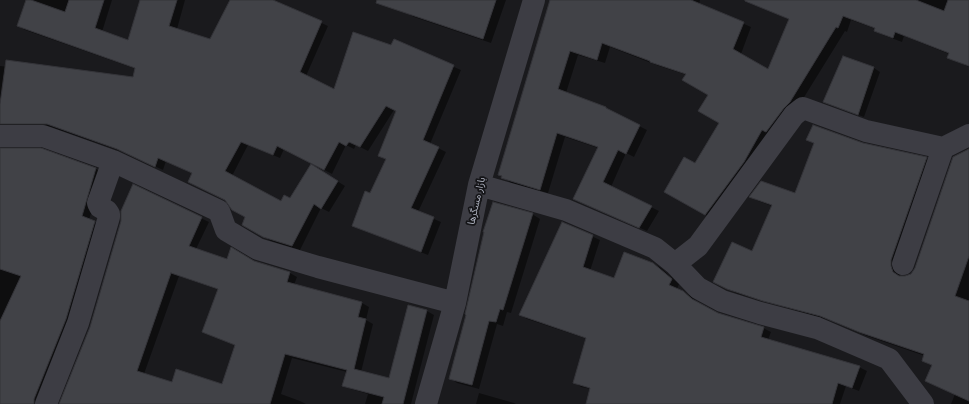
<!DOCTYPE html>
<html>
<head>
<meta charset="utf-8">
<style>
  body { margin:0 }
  canvas { display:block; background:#1a1a1d }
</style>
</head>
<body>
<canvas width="969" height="404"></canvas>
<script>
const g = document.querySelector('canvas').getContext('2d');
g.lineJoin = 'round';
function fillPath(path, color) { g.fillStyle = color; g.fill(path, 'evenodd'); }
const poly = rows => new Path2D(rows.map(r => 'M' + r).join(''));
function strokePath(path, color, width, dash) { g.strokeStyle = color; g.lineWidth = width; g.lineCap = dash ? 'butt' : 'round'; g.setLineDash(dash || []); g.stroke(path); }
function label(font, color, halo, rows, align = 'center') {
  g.font = font + ' "Varela Round","Noto Sans Arabic",sans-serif'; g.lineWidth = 3.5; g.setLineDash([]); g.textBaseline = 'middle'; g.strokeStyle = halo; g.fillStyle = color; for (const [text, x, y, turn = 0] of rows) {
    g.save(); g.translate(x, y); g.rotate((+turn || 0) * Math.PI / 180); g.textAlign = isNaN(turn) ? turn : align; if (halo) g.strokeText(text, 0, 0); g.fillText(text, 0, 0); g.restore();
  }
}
fillPath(poly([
  [28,0,112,0,102,32,128,41,141,0,185,0,177,29,210,40,230,1,228,0,272,0,328,26,306,76,335,90,392,46,394,41,461,70,430,144,446,152,418,212,441,222,428,255,360,229,353,225,370,194,387,160,380,156,397,111,394,110,368,151,356,145,354,149,346,145,332,174,284,149,280,158,248,145,232,176,281,202,290,200,318,169,345,186,329,212,321,208,300,250,271,241,243,224,247,217,226,200,189,182,193,174,166,161,163,170,126,153,51,127,7,127,0,130,0,66,133,78,136,69,25,30,18,26],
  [409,0,506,0,491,43,414,17,405,12],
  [551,0,700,0,699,4,751,27,741,54,769,70,790,20,767,9,770,0,969,0,969,67,948,57,949,54,904,36,902,42,883,35,875,30,876,29,851,20,847,32,845,31,798,107,713,219,666,192,696,165,720,123,709,94,687,75,659,66,610,47,605,63,578,55,566,93,606,108,613,113,647,130,634,157,626,153,611,187,659,211,647,231,574,199,598,148,565,137,548,193,511,183,499,174],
  [843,58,874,68,880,72,864,117,830,105,824,101],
  [807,139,863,144,926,158,934,162,898,271,901,277,912,274,916,269,969,150,969,404,951,404,955,394,925,356,867,336,829,320,736,293,715,282,753,252,772,206,758,201,751,197,796,194,815,143],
  [0,150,41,150,96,169,103,173,89,220,102,226,41,404,0,404],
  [133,186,209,222,196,249,228,260,254,262,290,273,297,277,294,285,362,303,369,307,366,320,373,324,361,372,390,379,409,307,427,311,434,315,411,404,365,404,368,394,351,389,344,385,347,372,292,358,281,394,300,401,306,404,61,404,91,327],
  [179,276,219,290,203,331,236,345,223,386,173,383,144,374],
  [532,214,540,219,511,313,507,312,503,326,497,324,479,389,457,383,450,378],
  [563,223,600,240,590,271,615,279,653,263,661,268,679,284,677,289,691,296,699,304,716,313,763,328,771,332,768,340,859,367,867,371,859,391,846,386,840,404,587,404,591,389,581,387,574,382,587,339,527,319,520,315],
  [479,393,514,403,516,404,476,404]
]), '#0007');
const building = poly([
  [26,0,31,0,65,12,69,0,104,0,95,28,128,40,140,0,177,0,169,26,210,39,230,0,273,0,322,21,300,72,334,89,353,32,391,45,394,39,454,65,423,140,439,147,411,208,434,217,421,252,352,226,365,191,370,193,386,159,378,156,396,111,386,106,360,147,349,142,346,146,339,142,324,170,277,146,273,155,241,142,225,171,281,201,284,195,290,198,311,164,338,181,321,209,314,204,292,246,263,237,242,225,245,217,232,210,225,200,188,182,192,173,158,158,155,167,117,149,47,124,0,124,0,104,6,60,133,77,135,68,17,26,26,0],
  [377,0,496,0,483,39,376,3,377,0],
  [550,0,691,0,744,22,733,49,768,69,789,19,745,1,745,0,916,0,944,11,948,0,969,0,969,66,947,58,949,53,895,32,893,38,874,31,875,28,843,16,838,28,836,27,790,102,784,108,766,132,762,130,744,162,705,215,664,192,684,157,695,163,719,123,698,111,708,95,682,80,686,74,650,62,650,61,602,43,597,60,570,51,558,89,606,107,606,108,640,125,626,154,618,150,603,182,652,206,639,228,573,199,598,147,557,133,540,190,501,178,502,176,498,175,550,0],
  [843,56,874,67,858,115,823,102,843,56],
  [813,125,863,143,927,157,891,260,891,266,893,272,899,276,905,276,911,274,915,268,953,157,969,149,969,256,955,296,969,301,969,401,925,381,932,365,922,361,924,354,859,332,820,316,763,301,727,289,713,282,732,242,752,251,772,205,749,197,761,181,795,193,814,143,806,140,813,125],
  [0,148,41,148,96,168,82,216,95,221,66,319,34,399,34,404,0,404,0,321,21,276,0,269,0,148],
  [133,184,202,217,189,246,227,259,231,247,254,261,290,272,287,282,362,302,358,317,366,319,354,369,389,378,408,305,427,310,403,404,382,404,384,397,342,386,347,370,285,354,270,404,59,404,90,327,121,221,121,211,133,184],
  [171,273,218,289,202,332,235,345,222,384,176,369,172,382,137,371,171,273],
  [493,202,533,213,503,310,500,309,496,322,489,321,472,385,449,379,466,315,465,314,484,232,483,232,493,202],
  [562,222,593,235,583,267,614,278,624,252,653,263,672,279,669,285,683,291,692,299,718,313,764,327,761,337,860,366,852,388,838,383,832,404,586,404,590,388,573,383,586,338,519,315,562,222]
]);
fillPath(building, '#414247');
strokePath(building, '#343439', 1);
strokePath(poly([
  [0,136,43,136,113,161,219,211,226,230,258,249,318,267,455,303],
  [479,185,566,210,655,248,675,264,698,288,722,301,760,313,817,328,889,359,923,404],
  [675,264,698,246,794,115,803,108,866,131,943,148,969,135],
  [903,264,943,148],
  [46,404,78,323,109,217,109,214,107,211,100,207,98,203,113,161],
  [426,404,455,303,479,185,534,0]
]), '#3d3d44', 22);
label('10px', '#acb0bd', '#151518', [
  ["بازار مسگرها",477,201,-77]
]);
</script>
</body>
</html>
